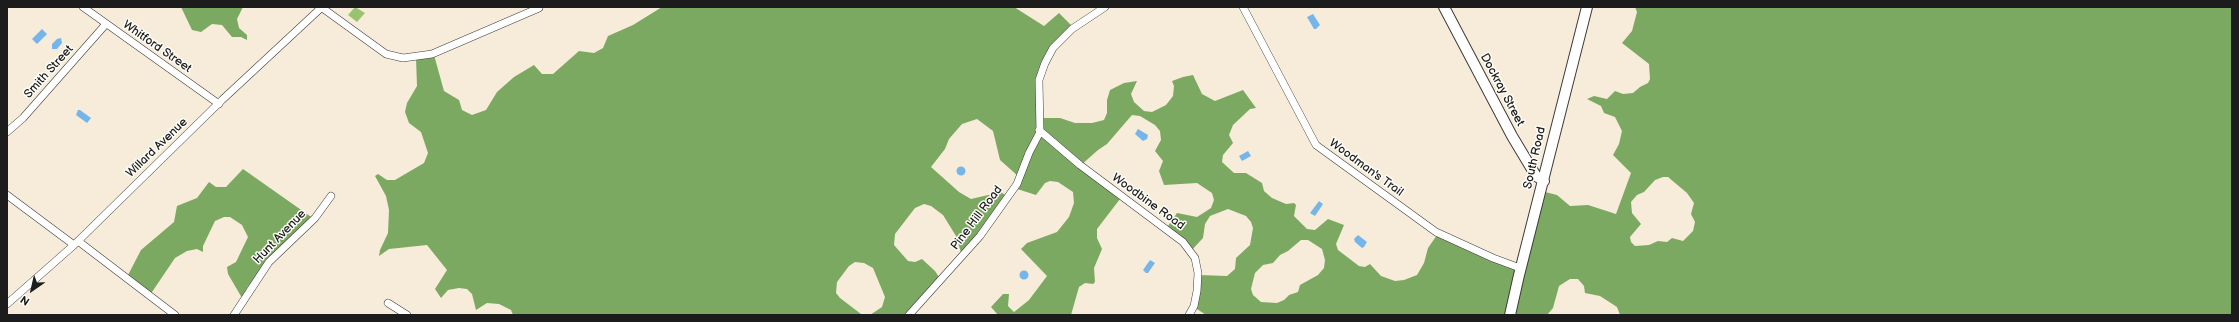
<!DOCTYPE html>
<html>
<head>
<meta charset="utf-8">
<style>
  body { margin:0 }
  #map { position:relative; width:2239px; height:322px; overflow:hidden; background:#f7ecd9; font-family:"Balsamiq Sans",sans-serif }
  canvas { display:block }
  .frame { position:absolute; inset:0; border:8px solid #1c1c1c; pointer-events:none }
  .north { position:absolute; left:12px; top:270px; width:40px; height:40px; -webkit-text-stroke:3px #fdfcf7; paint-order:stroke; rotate:214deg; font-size:11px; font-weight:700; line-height:16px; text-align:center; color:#1c1c1c }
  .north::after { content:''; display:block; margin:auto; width:14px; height:18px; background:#1c1c1c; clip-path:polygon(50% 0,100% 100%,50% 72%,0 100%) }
</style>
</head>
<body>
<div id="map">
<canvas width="2239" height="322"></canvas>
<div class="frame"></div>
<div class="north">N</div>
</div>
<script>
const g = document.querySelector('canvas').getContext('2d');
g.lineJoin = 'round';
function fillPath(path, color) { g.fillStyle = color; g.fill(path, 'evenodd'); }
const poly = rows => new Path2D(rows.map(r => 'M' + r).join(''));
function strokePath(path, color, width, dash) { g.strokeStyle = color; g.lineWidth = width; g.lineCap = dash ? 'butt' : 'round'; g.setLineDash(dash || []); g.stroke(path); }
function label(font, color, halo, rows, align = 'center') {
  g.font = font + ' "Balsamiq Sans",sans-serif'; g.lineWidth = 3; g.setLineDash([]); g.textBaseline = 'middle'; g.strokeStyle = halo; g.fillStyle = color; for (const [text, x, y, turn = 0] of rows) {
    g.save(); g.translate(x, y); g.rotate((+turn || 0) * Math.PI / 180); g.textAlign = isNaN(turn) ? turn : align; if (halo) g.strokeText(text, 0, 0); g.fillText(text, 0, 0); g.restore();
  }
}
fillPath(poly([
  [355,7,365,13,357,22,348,15]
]), '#9bc36f');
fillPath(poly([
  [181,7,243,7,237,19,239,28,247,35,247,40,241,37,232,37,222,25,212,24,201,32,192,30],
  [662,7,1014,7,1044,26,1059,13,1074,28,1053,48,1042,70,1038,118,1060,118,1075,123,1092,123,1104,120,1107,113,1107,100,1110,90,1124,83,1137,81,1131,94,1134,102,1144,111,1152,112,1166,105,1173,96,1174,86,1172,81,1183,77,1193,75,1202,94,1215,101,1243,90,1256,108,1250,109,1233,125,1229,135,1233,143,1223,155,1222,162,1234,173,1246,173,1262,183,1264,191,1272,198,1286,204,1294,203,1296,205,1294,216,1307,229,1315,230,1328,219,1344,225,1336,244,1338,250,1359,266,1365,267,1370,264,1381,276,1395,281,1404,280,1417,275,1424,263,1428,248,1437,235,1518,269,1541,191,1557,195,1570,206,1588,205,1616,214,1631,173,1613,155,1619,144,1622,131,1615,117,1604,113,1601,106,1587,99,1594,96,1607,99,1615,91,1623,94,1633,93,1640,87,1648,83,1650,79,1649,64,1622,43,1632,31,1637,12,1635,7,2232,7,2232,315,1620,315,1617,307,1600,296,1585,293,1584,286,1578,279,1570,279,1559,286,1553,308,1547,315,1206,315,1194,307,1199,275,1227,276,1235,269,1236,258,1250,245,1253,228,1251,222,1246,216,1228,209,1210,216,1205,224,1203,238,1190,252,1166,229,1177,213,1197,217,1211,208,1214,200,1212,193,1197,183,1164,185,1159,171,1163,161,1155,151,1161,140,1160,131,1155,125,1140,116,1132,115,1107,144,1098,150,1080,166,1120,199,1097,229,1097,238,1102,249,1094,268,1095,282,1093,284,1085,283,1079,287,1071,315,998,315,991,307,1003,294,1009,294,1008,306,1014,312,1029,300,1047,276,1021,249,1027,243,1057,232,1069,217,1074,203,1073,192,1058,182,1050,181,1045,183,1036,195,1014,188,1019,177,1000,160,993,131,977,119,962,124,949,139,945,149,931,167,959,192,971,199,1001,192,1008,197,962,256,956,236,943,215,931,206,924,204,915,208,895,234,894,245,908,261,915,262,922,259,935,271,941,280,909,315,870,315,882,307,885,297,873,268,864,263,855,262,849,266,837,282,836,293,840,298,861,314,867,315,513,315,511,310,499,304,487,303,476,310,472,294,467,289,459,288,448,290,441,298,435,289,447,270,427,245,389,249,379,256,380,250,388,233,389,210,386,196,375,176,378,174,387,180,395,180,424,163,428,153,421,132,409,123,405,112,407,103,417,86,416,58,434,55,444,91,459,100,462,110,472,115,486,110,497,92,514,77,534,65,542,74,553,74,579,51,594,53,603,48,608,36,633,25],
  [1663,177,1668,177,1687,193,1694,203,1691,214,1695,222,1693,231,1683,241,1672,238,1667,242,1658,241,1649,245,1635,246,1631,242,1630,237,1641,224,1632,213,1631,202,1637,195,1644,192,1655,180],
  [1301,240,1308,240,1322,249,1325,260,1324,268,1318,275,1300,285,1298,292,1289,295,1284,300,1277,303,1261,302,1253,295,1251,289,1255,273,1263,265,1273,263,1280,255,1288,251],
  [243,169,314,219,248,286,242,298,228,274,227,267,236,262,248,237,242,225,230,217,224,217,215,221,203,246,203,252,197,249,187,251,175,258,150,295,127,277,141,250,174,222,177,206,197,198,209,182,216,187,226,187]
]), '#7ca962');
fillPath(poly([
  [1313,14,1320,25,1316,29,1314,29,1307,17],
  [42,29,47,34,37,44,32,39],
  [61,38,62,43,57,49,52,49,52,44,57,39],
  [78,110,80,110,91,118,87,123,76,115],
  [1138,129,1148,135,1147,139,1143,141,1135,134],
  [1248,151,1251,156,1242,161,1239,156],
  '956.5 171a4.5 4.5 0 1 1 9 0a4.5 4.5 0 1 1-9 0Z',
  [1319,201,1323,204,1315,216,1310,213],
  [1358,235,1367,242,1364,247,1362,248,1355,242,1354,239],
  [1150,260,1155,263,1148,273,1146,273,1143,270],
  '1019.5 275a4.5 4.5 0 1 1 9 0a4.5 4.5 0 1 1-9 0Z'
]), '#75b5e9');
const street = poly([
  [83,7,219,104],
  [321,7,386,54,403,58,432,54,539,8],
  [1243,7,1316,145,1436,232,1493,258,1520,268],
  [1039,130,1080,165,1183,242,1195,258,1198,273,1197,291,1194,306,1189,315],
  [7,132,23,118,106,24],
  [7,195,74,245],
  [78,241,175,315],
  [388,303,407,315],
  [7,304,74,245,222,100,322,7],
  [234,315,269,262,315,218,331,196],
  [909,315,980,236,1017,184,1029,153,1040,132,1039,80,1045,63,1053,48,1072,29,1105,7]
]);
const secondary = poly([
  [1444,7,1512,136,1536,176,1544,181],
  [1510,315,1519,275,1587,7]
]);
strokePath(street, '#3d3b38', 8);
strokePath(secondary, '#3d3b38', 12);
strokePath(street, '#fff', 7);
strokePath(secondary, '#fff', 10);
label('12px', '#1c1c1c', '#fdfcf7', [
  ["Whitford Street",157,47,35],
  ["Smith Street",49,72,-48],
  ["Dockray Street",1502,90,62],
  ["Willard Avenue",157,148,-44],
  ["South Road",1535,158,-77],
  ["Woodman's Trail",1366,168,36],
  ["Woodbine Road",1148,202,36],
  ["Pine Hill Road",977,218,-53],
  ["Hunt Avenue",280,237,-46]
]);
</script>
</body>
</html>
